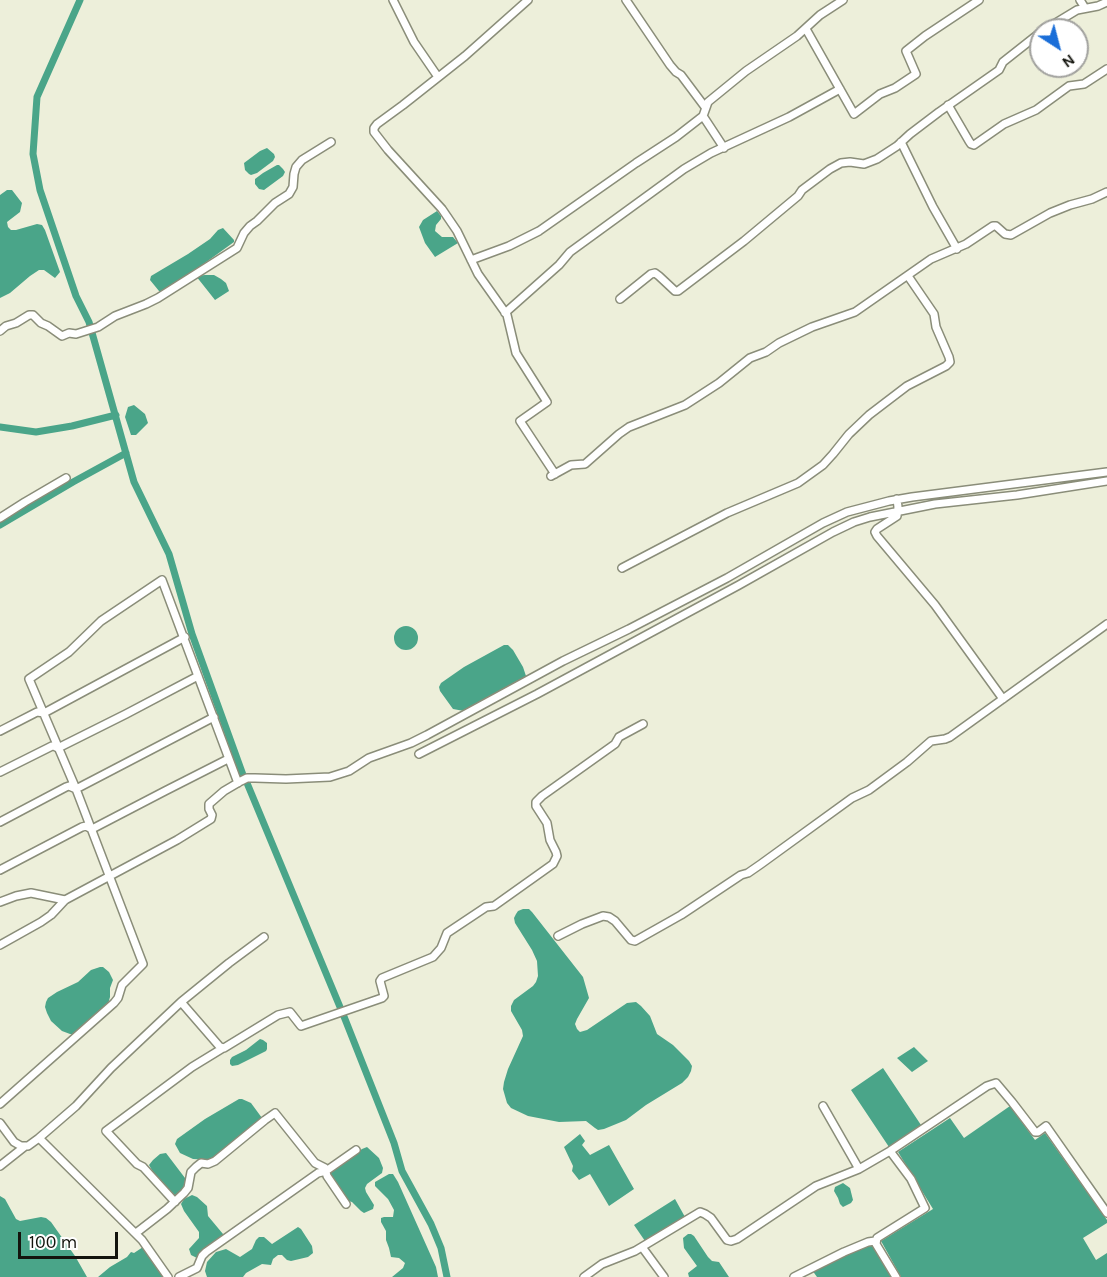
<!DOCTYPE html>
<html>
<head>
<meta charset="utf-8">
<style>
  body { margin:0 }
  #map { position:relative; width:1107px; height:1277px; overflow:hidden; background:#edefda; font-family:Karla,sans-serif }
  canvas { display:block }
  .north { position:absolute; left:1029px; top:18px; width:60px; height:60px; box-sizing:border-box; background:#fff; border:2px solid #a1a19e; border-radius:50%; rotate:144deg; font-size:16px; font-weight:700; line-height:24px; text-align:center; color:#13140d }
  .north::after { content:''; display:block; margin:auto; width:21px; height:27px; background:#1a6ed8; clip-path:polygon(50% 0,100% 100%,50% 72%,0 100%) }
  .scale { position:absolute; left:18px; top:1232px; width:100px; height:27px; box-sizing:border-box; border:3px solid #13140d; border-top:0; padding-left:8px; font-size:18px; line-height:21px; white-space:nowrap; color:#13140d; -webkit-text-stroke:4px #fff; paint-order:stroke }
</style>
</head>
<body>
<div id="map">
<canvas width="1107" height="1277"></canvas>
<div class="north">N</div>
<div class="scale">100 m</div>
</div>
<script>
const g = document.querySelector('canvas').getContext('2d');
g.lineJoin = 'round';
function fillPath(path, color) { g.fillStyle = color; g.fill(path, 'evenodd'); }
const poly = rows => new Path2D(rows.map(r => 'M' + r).join(''));
function strokePath(path, color, width, dash) { g.strokeStyle = color; g.lineWidth = width; g.lineCap = dash ? 'butt' : 'round'; g.setLineDash(dash || []); g.stroke(path); }
fillPath(poly([
  [267,148,274,154,275,157,273,161,257,173,251,175,249,174,245,170,244,163,260,151],
  [277,165,279,165,283,169,285,172,283,176,264,190,259,189,255,184,255,179,263,173],
  [7,190,12,190,22,203,20,212,7,222,8,227,11,230,16,230,37,224,42,225,45,230,60,272,55,278,44,270,39,270,30,276,10,293,0,298,0,195],
  [437,211,441,216,441,219,436,225,435,231,442,237,453,237,458,243,435,257,425,243,419,227,423,220],
  [223,228,234,240,234,242,198,268,161,292,159,291,150,280,151,276,188,254,210,239,218,230],
  [205,275,214,275,221,279,226,283,229,291,215,300,196,276],
  [134,405,145,414,148,423,136,435,131,435,125,417,128,407],
  '394 638a12 12 0 1 1 24 0a12 12 0 1 1-24 0Z',
  [504,645,508,645,513,650,523,667,526,676,507,688,464,711,453,709,440,691,439,687,441,683,464,667],
  [523,909,529,909,532,912,583,977,589,998,577,1019,575,1024,577,1029,580,1032,587,1030,627,1003,636,1002,641,1006,650,1016,657,1034,673,1045,689,1061,692,1066,691,1071,688,1077,682,1083,646,1105,626,1120,604,1129,598,1130,595,1128,586,1121,559,1122,528,1116,511,1108,507,1103,503,1089,504,1082,508,1069,523,1036,522,1030,511,1011,511,1006,514,1000,533,986,536,982,538,976,537,961,532,950,515,923,514,918,516,914,518,911],
  [100,967,103,967,109,972,113,980,110,988,110,997,108,1004,94,1017,86,1022,81,1029,74,1034,70,1034,62,1031,51,1021,47,1013,45,1007,46,1002,48,998,57,992,78,982,91,970],
  [260,1039,263,1040,267,1043,267,1049,266,1051,238,1065,232,1066,230,1064,230,1060,232,1057,246,1050],
  [914,1047,928,1061,912,1072,897,1058],
  [883,1068,921,1125,889,1147,851,1090],
  [239,1099,242,1099,251,1103,262,1118,251,1129,210,1160,193,1159,180,1153,175,1144,177,1139,205,1119],
  [1010,1106,1035,1140,1045,1133,1107,1220,1107,1223,1083,1238,1096,1260,1107,1253,1107,1277,901,1277,881,1241,933,1209,898,1152,950,1118,964,1138],
  [580,1134,585,1141,582,1145,590,1155,609,1145,634,1189,609,1206,590,1174,579,1180,572,1171,573,1166,564,1147],
  [367,1147,379,1158,383,1168,382,1173,367,1184,365,1188,366,1192,374,1205,373,1209,364,1213,361,1211,352,1202,348,1201,331,1176,331,1172,335,1168,362,1149],
  [166,1153,185,1178,186,1181,181,1192,174,1196,157,1179,149,1165,153,1160,160,1154],
  [389,1174,393,1174,398,1182,436,1267,438,1277,392,1277,403,1268,405,1263,399,1258,391,1257,389,1248,386,1240,386,1231,381,1222,381,1218,384,1217,393,1217,394,1210,388,1199,375,1186,375,1182],
  [843,1183,850,1188,853,1200,851,1203,843,1207,840,1204,838,1198,834,1191,835,1187],
  [192,1195,197,1197,207,1206,208,1216,223,1234,223,1237,197,1258,191,1255,189,1249,199,1238,199,1232,184,1211,181,1204,184,1199],
  [0,1196,5,1199,16,1219,20,1221,41,1217,46,1218,51,1222,75,1256,87,1277,0,1277],
  [675,1199,685,1217,645,1241,634,1225],
  [298,1227,301,1229,312,1246,313,1253,308,1257,291,1261,287,1260,282,1255,278,1255,273,1259,271,1265,262,1264,246,1273,243,1277,207,1277,205,1271,207,1262,216,1252,226,1249,240,1257,252,1249,256,1240,259,1237,264,1237,272,1244],
  [688,1234,691,1234,694,1236,708,1257,712,1261,719,1262,729,1277,689,1277,688,1273,697,1266,684,1248,683,1238],
  [870,1244,874,1245,894,1277,817,1277,812,1270],
  [143,1247,164,1277,98,1277,110,1267,127,1257,131,1252,134,1253]
]), '#4aa589');
strokePath(poly([
  [80,0,37,97,33,154,40,190,76,296,89,322,134,482,169,554,192,634,243,775],
  [0,427,36,432,72,426,116,415],
  [0,525,73,482,126,453],
  [247,783,340,1007],
  [343,1014,394,1143,402,1171,431,1224,441,1248,447,1277]
]), '#4aa589', 7);
const street = poly([
  [393,0,414,42,438,77],
  [528,0,465,56,403,105,377,124,374,128,374,132,388,150,442,209,457,231,478,274,507,315,516,353,547,402,520,421,555,474],
  [626,0,670,65,676,72,681,75,705,107],
  [1080,0,1085,8],
  [806,29,854,114,880,94,895,88,916,74,906,51,925,36,979,0],
  [1044,30,1077,10,1098,6,1107,2],
  [948,105,969,141,971,144,974,145,1004,124,1036,110,1069,86,1084,84,1107,69],
  [703,116,724,148],
  [901,142,933,207,957,249],
  [471,260,509,246,539,231,636,163,676,137,703,116,708,102,746,71,797,36,820,15,843,0],
  [620,299,651,274,655,273,659,276,675,291,678,291,744,241,798,196,802,190,830,169,841,163,850,162,864,164,877,159,897,146,910,134,939,112,999,70,1003,62,1041,32],
  [505,313,559,265,570,252,684,169,711,153,789,117,840,89],
  [0,331,6,326,16,323,29,315,33,315,41,323,48,326,62,336,69,333,76,334,98,327,115,316,146,304,158,298,237,248,244,233,250,226,257,221,275,203,289,194,293,187,294,174,296,167,302,160,331,142],
  [551,476,571,465,585,464,619,434,629,427,685,405,719,383,750,358,766,352,779,343,812,327,855,312,931,259,966,244,993,226,996,226,1005,234,1011,235,1050,213,1070,205,1092,199,1107,192],
  [897,499,898,507,897,516,877,529,875,532,877,536,935,605,1003,699],
  [0,518,25,502,66,478],
  [622,568,727,513,798,483,823,465,833,454,849,434,869,415,907,386,946,366,950,362,949,357,936,327,934,314,908,276],
  [0,731,37,712,44,713,185,637],
  [419,754,537,694,739,585,833,532,854,522,870,517,935,504,1017,495,1107,481],
  [0,772,52,746,54,746,58,748,126,714,198,676],
  [0,822,66,787,69,786,76,789,214,717],
  [0,870,82,827,86,826,92,829,165,791,228,759],
  [0,902,16,896,31,893,65,900],
  [558,936,582,924,603,916,609,917,615,921,631,940,635,941,681,915,741,875,748,873,761,864,852,798,869,790,907,762,931,741,945,739,950,737,1107,624],
  [0,945,41,922,51,915,65,900,177,840,211,819,212,815,209,809,209,804,224,791,241,781,247,778,255,778,286,779,330,777,349,771,369,758,411,743,427,735,563,661,629,629,727,578,823,523,847,512,889,501,912,497,1107,472],
  [181,1002,229,963,264,937],
  [0,1104,114,1003,118,998,122,985,143,964,76,789,29,679,69,652,101,621,162,580,238,783],
  [823,1106,859,1169],
  [0,1123,14,1142,21,1146,28,1146,39,1138,142,1240,168,1277],
  [39,1138,76,1106,111,1068,181,1002,220,1047,224,1048,278,1015,290,1012,301,1026,382,998,384,996,380,981,382,978,433,957,441,948,447,933,486,907,494,906,553,864,557,856,556,852,550,840,547,823,536,806,536,802,542,796,615,744,619,737,643,724],
  [890,1151,911,1179,925,1208,877,1238,876,1244,896,1277],
  [0,1166,24,1147],
  [175,1202,143,1167,137,1164,106,1131,192,1067,223,1048],
  [136,1233,167,1209,184,1193,188,1188,191,1172,196,1167,201,1163,208,1164,215,1161,265,1120,275,1113,315,1163,325,1168,327,1176,346,1204],
  [642,1247,664,1277],
  [179,1277,197,1268,202,1256,206,1252,318,1173,326,1171,356,1150],
  [584,1277,602,1264,635,1251,700,1212,705,1214,711,1218,727,1240,731,1241,737,1239,816,1186,859,1169,890,1151,987,1086,996,1083,1012,1102,1035,1132,1038,1132,1046,1126,1107,1213],
  [794,1277,844,1252,868,1242,875,1241]
]);
strokePath(street, '#8a8d79', 10);
strokePath(street, '#fff', 7);
</script>
</body>
</html>
